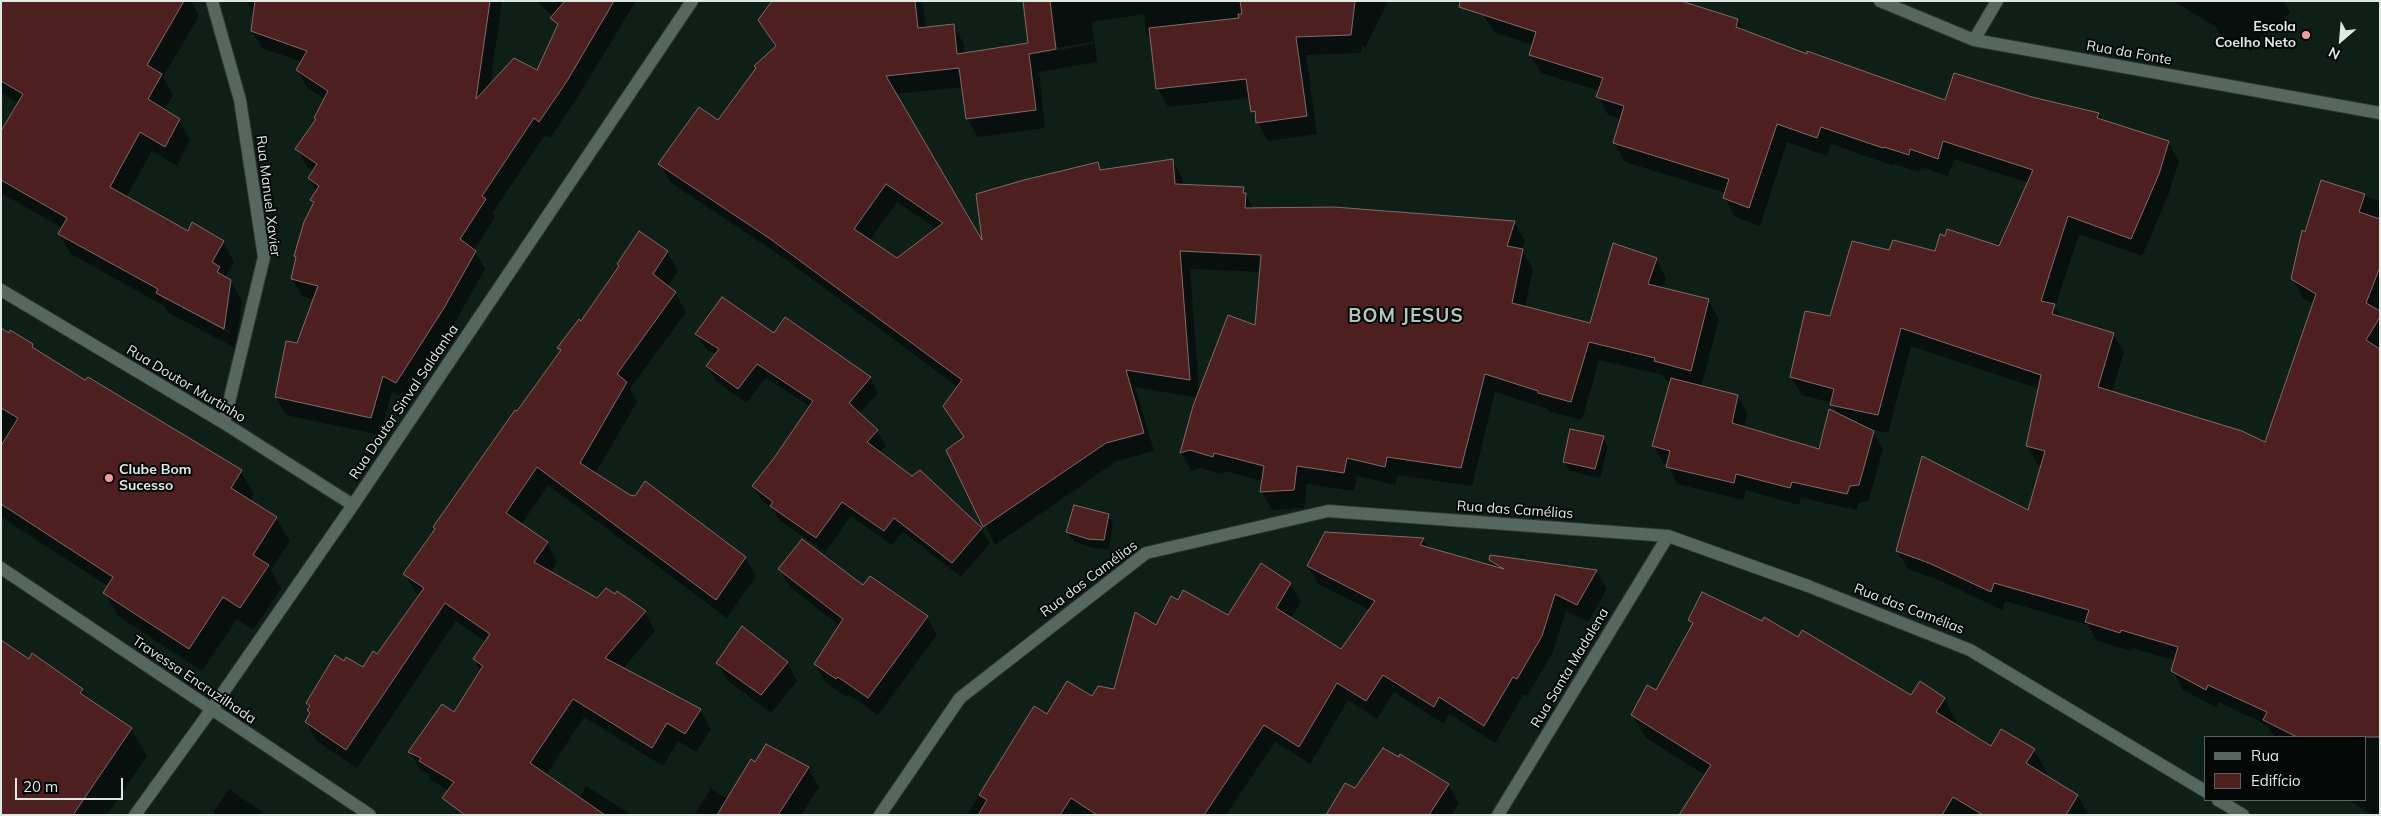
<!DOCTYPE html>
<html>
<head>
<meta charset="utf-8">
<style>
  body { margin:0 }
  #map { position:relative; width:2381px; height:816px; overflow:hidden; background:#0e1f17; font-family:Mulish,sans-serif }
  canvas { display:block }
  .frame { position:absolute; inset:0; border:2px solid #dee9e4; pointer-events:none }
  .legend { position:absolute; left:2204px; top:736px; width:162px; height:65px; box-sizing:border-box; background:#030705; border:1px solid #5b615e; margin:0; padding:6px 9px; list-style:none; font-size:15px; color:#dee9e4 }
  .legend li { display:flex; align-items:center; gap:10px; height:25px }
  .legend b { width:25px; border:1px solid #5b615e }
  .north { position:absolute; left:2316px; top:15px; width:50px; height:50px; -webkit-text-stroke:4px #030705; paint-order:stroke; rotate:207deg; font-size:14px; font-weight:700; line-height:20px; text-align:center; color:#dee9e4 }
  .north::after { content:''; display:block; margin:auto; width:18px; height:22px; background:#dee9e4; clip-path:polygon(50% 0,100% 100%,50% 72%,0 100%) }
  .scale { position:absolute; left:15px; top:778px; width:108px; height:22px; box-sizing:border-box; border:2px solid #dee9e4; border-top:0; padding-left:6px; font-size:15px; line-height:18px; white-space:nowrap; color:#dee9e4; -webkit-text-stroke:4px #030705; paint-order:stroke }
</style>
</head>
<body>
<div id="map">
<canvas width="2381" height="816"></canvas>
<div class="frame"></div>
<ul class="legend">
<li><b style="height:6px;background:#55685f"></b>Rua</li>
<li><b style="height:14px;background:#4e1f1f"></b>Edifício</li>
</ul>
<div class="north">N</div>
<div class="scale">20 m</div>
</div>
<script>
const g = document.querySelector('canvas').getContext('2d');
g.lineJoin = 'round';
function fillPath(path, color) { g.fillStyle = color; g.fill(path, 'evenodd'); }
const poly = rows => new Path2D(rows.map(r => 'M' + r).join(''));
function strokePath(path, color, width, dash) { g.strokeStyle = color; g.lineWidth = width; g.lineCap = dash ? 'butt' : 'round'; g.setLineDash(dash || []); g.stroke(path); }
function label(font, color, halo, rows, align = 'center') {
  g.font = font + ' Mulish,sans-serif'; g.lineWidth = 4; g.setLineDash([]); g.textBaseline = 'middle'; g.strokeStyle = halo; g.fillStyle = color; for (const [text, x, y, turn = 0] of rows) {
    g.save(); g.translate(x, y); g.rotate((+turn || 0) * Math.PI / 180); g.textAlign = isNaN(turn) ? turn : align; if (halo) g.strokeText(text, 0, 0); g.fillText(text, 0, 0); g.restore();
  }
}
fillPath(poly([
  [1,1,191,1,199,16,163,77,173,95,164,111,179,120,190,140,177,166,152,151,126,197,188,232,223,242,234,262,225,278,231,281,242,301,235,348,169,313,164,306,71,254,59,234,62,228,1,193,1,134,19,104,1,93],
  [161,294,230,331,229,333,161,297],
  [247,1,502,1,490,86,537,72,558,28,553,17,537,1,636,1,577,98,550,138,545,135,492,213,495,217,474,251,485,269,453,326,406,399,392,392,380,435,286,415,276,397,315,300,302,296,292,279,297,259,295,256,314,205,311,200,317,192,309,178,314,172,307,167,297,149,317,120,325,99,307,88,297,70,302,62,262,48,252,31,254,15],
  [768,1,920,1,923,6,926,29,953,25,964,44,965,54,1029,44,1024,1,1388,1,1365,48,1362,45,1361,53,1306,55,1317,134,1268,141,1252,111,1250,98,1168,107,1158,89,1152,43,1146,33,1144,14,1092,22,1097,62,1039,72,1045,128,978,137,967,119,963,87,895,94,984,246,1098,164,1102,171,1172,160,1183,179,1183,185,1243,188,1253,209,1514,222,1525,241,1522,250,1533,269,1525,307,1591,324,1656,259,1666,278,1663,289,1708,300,1719,319,1701,387,1738,396,1747,413,1744,428,1820,451,1837,414,1832,403,1802,395,1791,377,1831,317,1890,252,1936,253,2000,248,2029,183,1954,159,1948,176,1921,167,1919,172,1894,164,1894,166,1831,144,1827,156,1787,142,1760,226,1735,217,1725,198,1726,193,1625,162,1615,143,1622,120,1608,115,1598,96,1600,91,1541,73,1530,55,1533,45,1494,32,1484,16,1459,5,1457,1,1677,1,1738,20,1744,31,1808,55,1945,101,2031,98,2099,114,2103,121,2168,142,2179,161,2169,193,2142,256,2079,234,2055,307,2062,318,2113,334,2124,352,2112,392,2265,444,2314,304,2303,298,2293,279,2322,182,2380,201,2380,815,2373,815,2348,800,2365,800,2365,737,2274,737,2267,725,2219,702,2216,707,2183,690,2173,671,2176,661,2132,648,2131,651,2097,641,2088,625,2005,601,2002,610,1941,581,1908,569,1897,551,2029,512,2042,466,2038,465,2027,446,2040,389,1911,346,1888,433,1866,428,1873,432,1883,449,1868,502,1859,502,1857,510,1801,498,1799,505,1746,490,1743,500,1677,484,1668,464,1663,463,1654,446,1671,381,1666,380,1663,375,1599,360,1582,420,1550,412,1548,409,1495,392,1472,486,1397,475,1395,485,1357,476,1354,491,1307,484,1304,508,1272,510,1261,491,1263,481,1224,471,1223,475,1201,468,1192,471,1181,453,1198,398,1135,387,1154,451,1117,461,995,545,948,451,964,438,944,406,958,387,781,256,670,182,660,164,719,121,776,48,759,20,771,5],
  [1093,42,1093,44,1036,54,1036,51],
  [897,202,937,229,897,260,869,241],
  [1190,269,1261,272,1256,326,1199,393],
  [2173,1,2284,1,2290,12,2276,33,2268,28,2251,52,2220,34,2216,27],
  [667,252,678,271,667,287,675,293,686,312,630,389,637,402,595,474,630,497,745,557,756,576,727,618,548,485,521,525,547,543,557,562,550,573,597,600,645,612,655,631,623,669,700,710,711,729,696,752,678,741,663,766,584,717,546,775,579,798,586,786,632,815,489,815,431,780,428,774,421,771,410,752,454,714,481,671,474,659,486,642,456,621,357,768,317,741,306,722,311,714,307,703,345,663,363,669,377,655,420,596,416,593,405,574,561,351,559,348,581,322],
  [1,331,33,345,36,351,86,382,88,379,241,471,254,494,250,501,276,518,290,541,271,570,281,589,253,630,237,619,202,671,118,616,105,593,109,587,1,517],
  [697,334,774,335,870,378,878,393,859,414,877,431,886,446,879,453,981,529,990,543,961,577,903,532,892,545,851,516,825,552,780,521,772,508,762,500,753,486,811,407,766,378,746,403,716,381,707,367,716,355,705,348],
  [1603,438,1608,447,1600,478,1569,471,1564,462],
  [1108,515,1113,524,1109,549,1094,548,1073,541,1068,532],
  [1423,539,1429,549,1495,568,1490,560,1491,557,1596,571,1607,589,1588,622,1566,611,1552,654,1527,696,1524,694,1495,743,1449,714,1444,724,1394,692,1377,719,1348,700,1310,764,1275,742,1226,815,967,815,1034,707,1047,716,1114,691,1157,627,1178,601,1228,617,1262,565,1290,584,1301,602,1290,619,1341,650,1370,610,1318,584,1308,566],
  [780,569,863,587,927,617,937,635,878,715,849,695,847,697,826,683,815,664,840,626,790,587],
  [1689,620,1798,639,1911,697,1944,699,1957,722,1955,725,1991,748,2034,750,2047,773,2045,776,2078,796,2088,815,1680,815,1705,775,1646,738,1632,715,1656,692,1693,626],
  [29,660,82,690,88,700,131,729,147,756,107,815,1,815],
  [717,663,787,663,797,681,771,713,728,681],
  [1401,756,1448,785,1459,803,1452,815,1327,815,1355,790],
  [755,764,808,768,819,787,801,815,694,815,711,788,728,800],
  [229,789,267,815,214,815,214,811]
]), '#0007');
const building = poly([
  [1,1,184,1,147,65,162,74,148,99,180,119,165,147,140,132,110,187,188,231,192,222,224,241,212,262,220,267,217,272,231,280,224,329,156,293,158,289,58,234,67,218,1,180,1,131,23,94,1,81,1,1],
  [255,1,490,1,476,99,514,58,537,70,558,24,550,18,565,1,614,1,567,81,539,122,534,118,482,196,486,199,460,239,476,251,444,308,396,383,383,376,371,418,275,397,286,341,297,343,318,286,291,279,296,257,294,256,304,222,314,202,310,200,319,186,308,178,317,164,295,149,316,119,314,118,328,91,296,70,307,51,251,31,255,1],
  [772,1,915,1,918,28,954,24,957,54,1028,43,1023,1,1050,1,1056,49,1029,54,1036,110,966,119,959,68,886,76,982,240,976,194,1024,180,1098,162,1100,170,1173,159,1175,184,1244,187,1243,193,1246,193,1245,208,1334,207,1515,221,1507,246,1523,249,1512,303,1590,323,1613,243,1657,258,1648,284,1709,299,1691,371,1654,361,1655,358,1589,342,1571,402,1538,393,1538,391,1485,374,1461,468,1387,457,1385,467,1347,458,1344,473,1297,466,1294,490,1260,492,1264,466,1214,453,1213,457,1190,450,1180,453,1193,406,1228,315,1255,325,1261,255,1180,251,1190,380,1126,370,1144,433,1106,443,983,527,946,450,964,437,943,406,962,380,769,238,658,164,699,107,718,120,756,68,754,66,776,46,758,20,772,1],
  [886,184,943,223,897,258,854,229,886,184],
  [1240,1,1355,1,1351,35,1296,37,1307,116,1256,123,1255,111,1251,112,1246,79,1156,89,1149,28,1239,18,1238,14,1242,14,1240,1],
  [1460,1,1681,1,1738,19,1736,27,1807,54,1807,51,1945,100,1954,73,2032,97,2099,113,2097,118,2169,141,2159,174,2131,239,2068,216,2041,301,2055,304,2052,314,2114,333,2098,387,2242,431,2265,442,2316,294,2291,279,2302,230,2305,232,2321,180,2365,194,2359,212,2380,219,2380,267,2366,303,2380,311,2380,317,2366,340,2380,349,2380,737,2297,737,2263,720,2267,712,2208,685,2206,690,2171,671,2178,647,2121,630,2120,633,2085,622,2089,610,1994,583,1991,592,1929,563,1896,551,1922,456,2028,510,2045,451,2026,446,2041,375,1901,328,1878,415,1830,405,1834,389,1790,377,1805,311,1830,316,1852,241,1889,250,1893,240,1935,251,1940,234,1945,236,1947,229,1999,246,2033,170,1943,141,1938,159,1910,149,1909,155,1884,147,1883,148,1821,127,1817,138,1777,124,1749,208,1723,198,1729,179,1613,143,1624,106,1596,97,1603,78,1529,55,1536,32,1459,7,1460,1],
  [639,231,668,251,653,274,676,292,617,374,627,382,580,463,630,495,635,496,645,481,746,557,716,600,537,467,506,513,548,542,534,562,597,598,606,588,615,594,617,591,646,611,605,658,701,709,685,734,667,723,652,748,573,699,530,763,605,815,465,815,442,798,454,782,419,761,421,758,408,752,442,704,454,712,483,666,473,659,490,634,445,603,346,750,305,722,310,713,307,710,310,706,306,703,335,655,344,661,346,657,363,667,373,651,377,654,424,588,403,574,435,529,433,527,515,410,517,411,561,350,557,348,579,319,581,321,619,266,617,264,639,231],
  [722,297,774,333,785,317,871,377,849,403,878,430,867,442,912,476,920,470,982,528,952,563,894,518,884,531,842,502,816,538,770,506,773,502,752,486,774,458,813,401,757,364,738,389,706,366,719,349,695,334,722,297],
  [1,328,9,333,10,330,33,344,32,347,85,380,88,377,242,470,231,488,277,517,253,555,269,565,240,608,223,597,189,649,103,593,113,577,1,504,1,446,18,418,1,408,1,328],
  [1671,378,1738,395,1732,423,1819,449,1829,409,1874,431,1859,485,1850,486,1847,494,1792,482,1790,488,1736,474,1734,483,1666,467,1670,451,1652,446,1671,378],
  [1570,429,1604,436,1595,469,1563,462,1570,429],
  [1074,505,1109,514,1104,540,1088,539,1066,532,1074,505],
  [1325,532,1424,538,1420,545,1504,569,1489,560,1490,555,1597,570,1577,605,1555,594,1542,636,1517,679,1513,677,1484,726,1439,697,1434,707,1383,675,1366,701,1337,683,1299,747,1264,725,1204,815,1097,815,1071,798,1060,815,978,815,987,800,979,795,1034,706,1047,714,1067,681,1092,696,1098,686,1114,689,1135,612,1156,625,1171,596,1178,600,1183,590,1228,615,1261,563,1291,583,1276,608,1341,649,1375,601,1307,566,1325,532],
  [802,539,863,585,870,576,928,616,868,698,838,677,836,679,814,664,843,619,778,569,802,539],
  [1702,592,1762,621,1764,617,1798,637,1802,630,1911,695,1920,681,1945,698,1936,712,1991,746,2001,729,2035,749,2026,763,2078,795,2066,815,1983,815,1953,797,1942,815,1679,815,1711,765,1631,715,1647,685,1656,690,1693,623,1688,620,1702,592],
  [742,626,788,662,761,695,716,663,742,626],
  [1,640,29,659,32,653,83,689,80,693,132,728,73,815,1,815,1,640],
  [766,744,809,767,778,815,717,815,751,759,755,762,766,744],
  [1383,748,1399,757,1400,754,1449,784,1429,815,1326,815,1345,783,1355,788,1383,748]
]);
fillPath(building, '#4e1f1f');
strokePath(building, '#816c6a', 1);
const minor = poly([
  [212,1,240,100,264,257,224,423],
  [1880,1,1974,40,2380,113],
  [1974,40,1997,1],
  [1,290,224,423,353,505],
  [1,568,370,815],
  [2218,800,2243,815],
  [135,815,211,710,353,505,692,1],
  [880,815,960,698,1146,553,1328,511,1668,536,1808,586,1970,650,2205,791],
  [1498,815,1668,536]
]);
strokePath(minor, '#2c3631', 14);
strokePath(minor, '#55685f', 12);
for (const [x, y, r, color] of [
  [2306,35,5,"#f59b98"],
  [109,478,5,"#f59b98"]
]) { const dot = new Path2D(); dot.arc(x, y, r, 0, 2 * Math.PI); g.fillStyle = color; g.fill(dot); strokePath(dot, '#030705', 2); }
label('bold 14px', '#dee9e4', '#030705', [
  ["Escola",2296,27],
  ["Coelho Neto",2296,43],
  ["Clube Bom",119,470,"left"],
  ["Sucesso",119,486,"left"]
], 'right');
label('14px', '#dee9e4', '#030705', [
  ["Rua da Fonte",2129,53,10],
  ["Rua Manuel Xavier",268,196,83],
  ["Rua Doutor Murtinho",186,384,31],
  ["Rua Doutor Sinval Saldanha",404,402,-56],
  ["Rua das Camélias",1515,510,4],
  ["Rua das Camélias",1089,579,-37],
  ["Rua das Camélias",1909,609,21],
  ["Rua Santa Madalena",1570,668,-59],
  ["Travessa Encruzilhada",194,680,34]
]);
g.letterSpacing = '1px';
label('bold 19px', '#b1c6bc', '#030705', [
  ["BOM JESUS",1406,316]
]);
g.letterSpacing = '0px';
</script>
</body>
</html>
